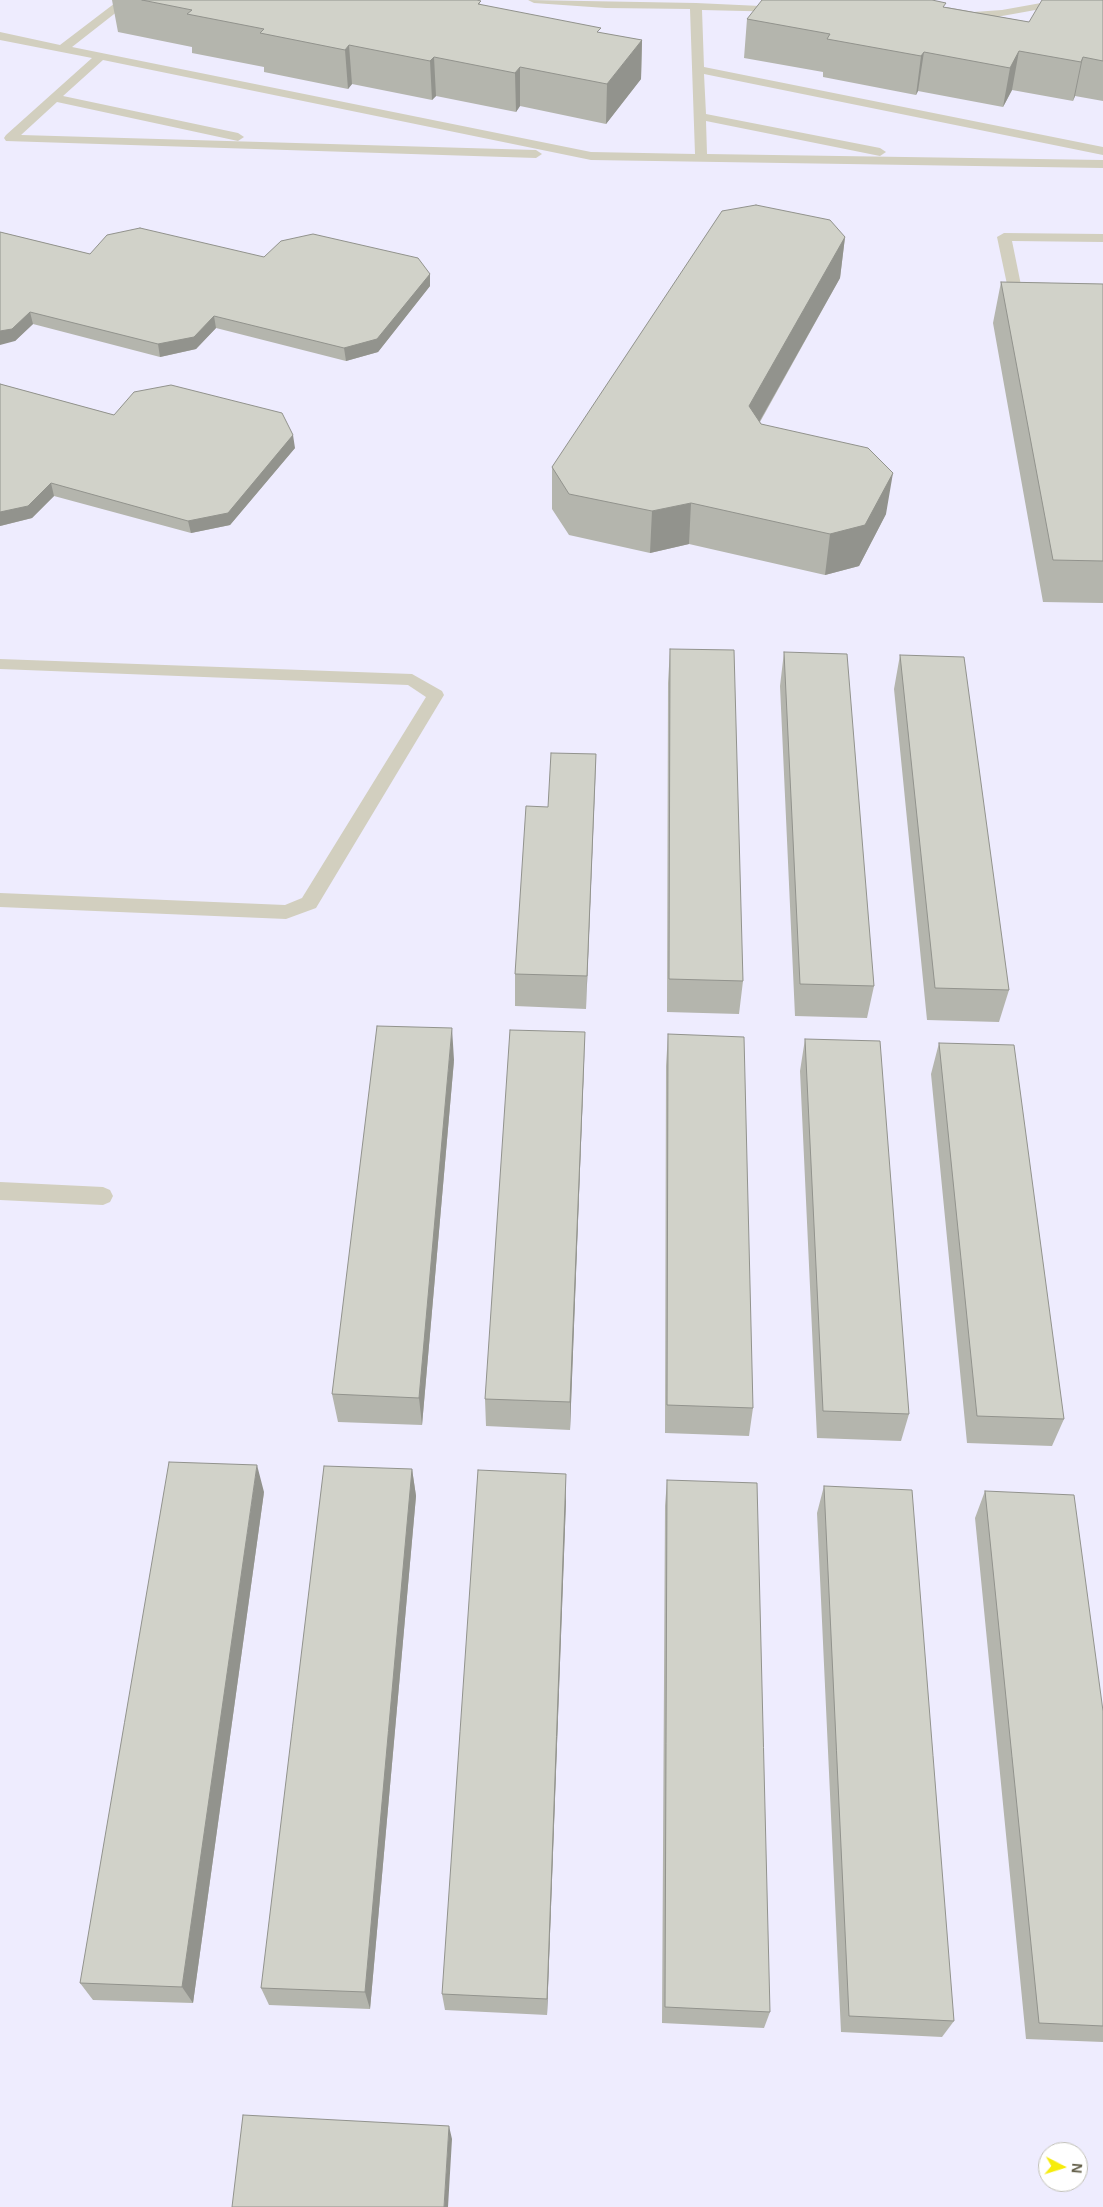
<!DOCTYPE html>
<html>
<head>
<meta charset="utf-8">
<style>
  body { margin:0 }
  #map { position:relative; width:1103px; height:2207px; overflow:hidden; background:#f2f3f4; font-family:Helvetica,sans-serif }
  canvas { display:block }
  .north { position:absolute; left:1038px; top:2142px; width:50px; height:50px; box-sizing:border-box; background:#fff; border:1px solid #c0bfb6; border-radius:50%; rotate:95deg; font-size:14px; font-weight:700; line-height:20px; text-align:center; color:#625e48 }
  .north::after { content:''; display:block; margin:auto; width:18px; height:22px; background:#f6ec0a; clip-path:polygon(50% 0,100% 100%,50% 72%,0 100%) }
</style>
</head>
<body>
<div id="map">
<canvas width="1103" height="2207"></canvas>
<div class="north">N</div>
</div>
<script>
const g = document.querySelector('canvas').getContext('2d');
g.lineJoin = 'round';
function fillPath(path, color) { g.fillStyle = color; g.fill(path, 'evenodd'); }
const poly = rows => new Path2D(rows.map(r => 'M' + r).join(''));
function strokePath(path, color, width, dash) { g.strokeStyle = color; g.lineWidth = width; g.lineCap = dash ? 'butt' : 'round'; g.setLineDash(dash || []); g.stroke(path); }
fillPath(poly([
  [0,0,1103,0,1103,2207,0,2207],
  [1048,2152,1078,2152,1078,2182,1048,2182]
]), '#eeecfe');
fillPath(poly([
  [119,0,132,0,72,47,591,152,695,154,690,9,606,8,534,3,528,0,696,3,782,7,786,8,786,12,702,10,704,67,1103,147,1103,155,704,74,706,114,880,148,886,152,880,156,706,121,707,154,1103,160,1103,168,591,160,103,60,63,96,238,133,244,137,238,141,57,102,21,135,536,150,542,154,536,158,6,141,4,138,6,135,92,58,0,40,0,32,60,45,119,0],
  [1041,3,1103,4,1103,10,1041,9,1002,16,959,19,953,16,959,13,1002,10,1041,3],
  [1004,233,1103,234,1103,242,1012,241,1021,285,1036,285,1043,289,1036,293,1015,293,1008,289,997,237,1004,233],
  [0,659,412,674,442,691,444,695,316,908,286,919,0,907,0,893,285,905,302,898,426,697,408,685,0,669,0,659],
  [0,1182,103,1187,110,1190,113,1196,110,1202,103,1205,0,1200,0,1182]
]), '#d2cfbf');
fillPath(poly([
  [112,0,477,0,481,5,601,33,642,40,641,79,606,124,520,106,516,112,436,96,432,100,352,84,348,89,264,72,264,67,192,53,192,47,118,32],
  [1103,0,1103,101,1075,96,1073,101,1012,90,1003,107,918,91,916,95,823,77,823,72,744,58,747,19,946,7,1029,22],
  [0,232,90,254,264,257,430,286,378,352,346,361,216,328,196,349,160,357,33,324,15,341],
  [845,237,840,278,760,422,761,424,886,514,859,566,825,575,689,544,650,553,569,535,552,509,552,467],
  [1001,282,1103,284,1103,603,1043,602,993,323],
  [0,384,114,415,295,448,230,525,191,533,54,496,32,518,0,526],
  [670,649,743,981,739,1014,667,1012,668,683],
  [784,652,874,986,867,1018,795,1016,780,686],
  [900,655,1009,990,999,1022,927,1020,894,689],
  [596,754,586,1009,515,1006,515,974,548,807],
  [668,1034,753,1408,749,1436,665,1433,666,1066],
  [805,1039,909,1414,901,1441,817,1438,800,1071],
  [939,1043,1064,1419,1052,1446,967,1443,931,1074],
  [454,1060,422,1425,338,1422,332,1394],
  [584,1064,570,1430,486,1426,485,1399],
  [412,1469,416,1496,370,2009,269,2005,261,1988],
  [667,1480,770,2012,764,2028,662,2023,665,1506],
  [824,1486,954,2021,942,2037,841,2032,817,1513],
  [985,1491,1103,1711,1103,2042,1026,2039,975,1518],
  [264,1492,193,2003,93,2000,80,1983],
  [566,1500,547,2015,445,2010,442,1994]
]), '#b4b5ad');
fillPath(poly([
  [642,40,641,79,606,124,607,84],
  [349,45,352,84,348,89,345,50],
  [1019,51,1012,90,1003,107,1010,68],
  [924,52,918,91,916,95,921,56],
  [434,57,436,96,432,100,430,61],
  [1083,57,1075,96,1073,101,1081,62],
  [520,67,520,106,516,112,515,73],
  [845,237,840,278,745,447,749,406],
  [430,274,430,286,378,352,346,361,344,348],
  [30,312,33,324,15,341,0,345,0,331],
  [214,316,216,328,196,349,160,357,158,344],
  [293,435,295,448,230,525,191,533,188,521],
  [893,473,886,514,859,566,825,575,830,534],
  [51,483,54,496,32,518,0,526,0,512],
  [691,503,689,544,650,553,652,511],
  [596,754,595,787,586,1009,587,976],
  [452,1028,454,1060,422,1425,419,1398],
  [585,1032,584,1064,570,1430,570,1402],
  [257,1465,264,1492,193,2003,182,1987],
  [412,1469,416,1496,370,2009,365,1992],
  [566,1474,566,1500,547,2015,547,1999],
  [449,2126,452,2139,448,2207,444,2207]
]), '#92938d');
const building = poly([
  [142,0,477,0,481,1,478,4,601,28,597,32,642,40,607,84,520,67,515,73,434,57,430,61,349,45,345,50,260,33,264,29,187,14,192,10,142,0],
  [762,0,932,0,946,3,943,7,1029,22,1042,0,1103,0,1103,61,1083,57,1081,62,1019,51,1010,68,924,52,921,56,827,39,830,34,747,19,762,0],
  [756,205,830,220,845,237,749,406,761,424,868,448,893,473,865,525,830,534,691,503,652,511,569,494,552,467,722,211,756,205],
  [140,228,264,257,281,241,313,234,418,258,430,274,377,339,344,348,214,316,194,337,158,344,30,312,12,329,0,331,0,232,90,254,107,235,140,228],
  [1001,282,1103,284,1103,561,1053,560,1001,282],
  [0,384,114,415,134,392,171,385,282,413,293,435,228,513,188,521,51,483,28,506,0,512,0,384],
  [670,649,734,650,743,981,669,979,670,649],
  [784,652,847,654,874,986,800,984,784,652],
  [900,655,964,657,1009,990,935,988,900,655],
  [551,753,596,754,587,976,515,974,526,806,548,807,551,753],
  [377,1026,452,1028,419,1398,332,1394,377,1026],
  [510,1030,585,1032,570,1402,485,1399,510,1030],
  [668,1034,744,1037,753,1408,667,1405,668,1034],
  [805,1039,880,1041,909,1414,823,1411,805,1039],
  [939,1043,1014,1045,1064,1419,977,1416,939,1043],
  [169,1462,257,1465,182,1987,80,1983,169,1462],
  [324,1466,412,1469,365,1992,261,1988,324,1466],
  [478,1470,566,1474,547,1999,442,1994,478,1470],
  [667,1480,757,1483,770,2012,665,2007,667,1480],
  [824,1486,912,1490,954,2021,849,2016,824,1486],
  [985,1491,1074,1495,1103,1711,1103,2026,1039,2023,985,1491],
  [243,2115,449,2126,444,2207,232,2207,243,2115]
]);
fillPath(building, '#d1d2c9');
strokePath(building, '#92938d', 1);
</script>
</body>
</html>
